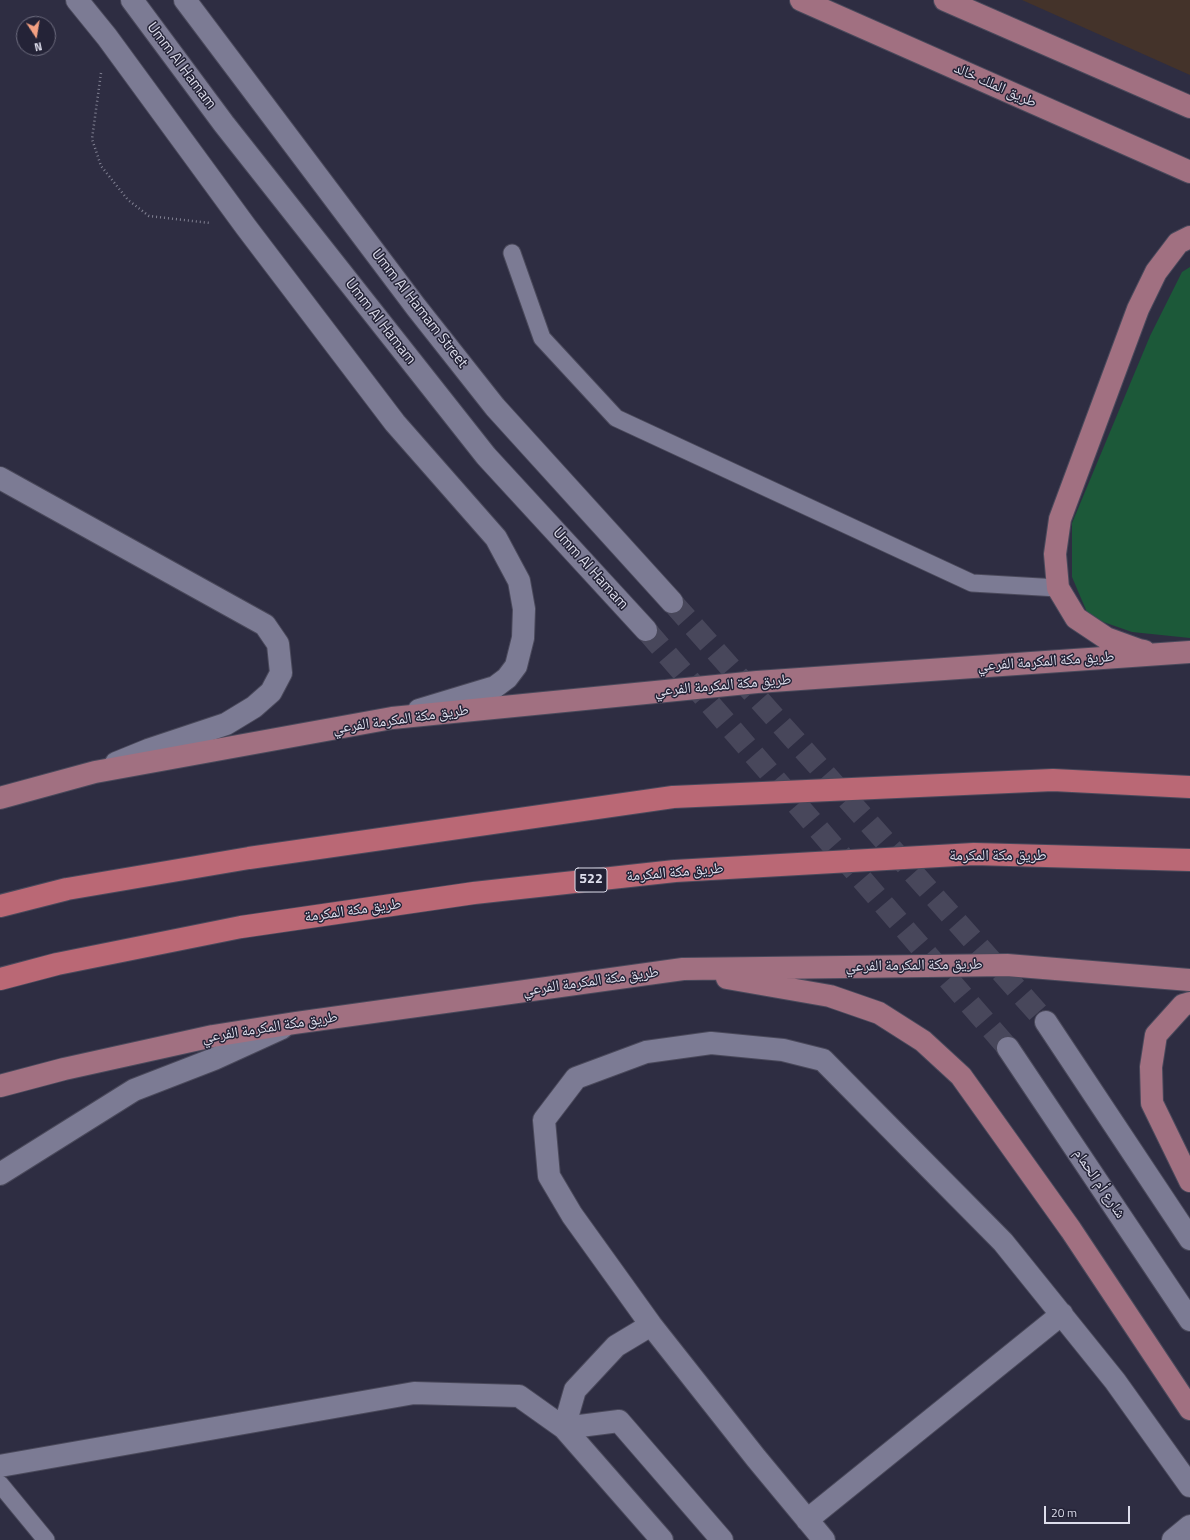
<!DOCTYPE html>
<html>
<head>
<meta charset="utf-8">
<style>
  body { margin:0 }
  #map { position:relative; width:1190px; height:1540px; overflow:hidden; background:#2e2d42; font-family:"Titillium Web",sans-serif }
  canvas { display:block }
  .north { position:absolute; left:16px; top:16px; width:40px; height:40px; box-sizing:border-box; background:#242337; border:1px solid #6e6d7f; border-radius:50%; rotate:168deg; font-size:11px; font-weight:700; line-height:16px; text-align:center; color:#ddddeb }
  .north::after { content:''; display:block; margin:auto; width:14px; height:18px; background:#f3a082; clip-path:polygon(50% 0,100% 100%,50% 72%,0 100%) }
  .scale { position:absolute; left:1044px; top:1506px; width:86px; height:18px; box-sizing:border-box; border:2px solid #ddddeb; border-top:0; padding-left:5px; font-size:12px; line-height:14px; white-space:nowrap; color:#ddddeb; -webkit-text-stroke:3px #242337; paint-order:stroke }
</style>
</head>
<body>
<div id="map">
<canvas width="1190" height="1540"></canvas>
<div class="north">N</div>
<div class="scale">20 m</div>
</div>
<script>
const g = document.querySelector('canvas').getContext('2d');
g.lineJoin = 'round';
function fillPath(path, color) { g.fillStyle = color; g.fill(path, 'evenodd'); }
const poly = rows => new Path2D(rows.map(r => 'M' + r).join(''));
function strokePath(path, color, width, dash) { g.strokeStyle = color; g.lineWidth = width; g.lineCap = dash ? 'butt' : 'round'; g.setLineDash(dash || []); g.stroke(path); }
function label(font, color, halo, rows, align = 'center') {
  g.font = font + ' "Titillium Web","Noto Naskh Arabic",sans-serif'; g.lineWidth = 3; g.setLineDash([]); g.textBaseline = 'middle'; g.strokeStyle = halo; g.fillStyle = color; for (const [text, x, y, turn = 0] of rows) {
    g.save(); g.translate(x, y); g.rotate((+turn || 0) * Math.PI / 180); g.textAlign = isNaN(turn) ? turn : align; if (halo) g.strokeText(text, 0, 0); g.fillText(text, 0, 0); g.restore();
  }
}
fillPath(poly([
  [1022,0,1190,0,1190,75]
]), '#44332a');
fillPath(poly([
  [1190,267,1190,638,1132,632,1089,617,1072,577,1072,523,1150,336,1182,272]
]), '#1c5939');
strokePath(poly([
  [672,602,1046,1022],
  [646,630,1008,1048]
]), '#48475b', 22, [22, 11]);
const service = poly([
  [512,253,542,338,616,418,972,583,1058,588],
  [0,1484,46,1540]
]);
const minor = poly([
  [0,478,265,625,278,644,281,673,271,692,254,707,226,724,148,750,116,763],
  [0,1174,134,1090,214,1059,282,1028],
  [564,1428,619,1421,722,1540],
  [564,1428,575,1390,616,1346,651,1325],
  [0,1466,414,1393,519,1396,564,1428,662,1540],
  [807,1520,1062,1314],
  [824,1540,756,1458,651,1325,572,1215,549,1176,544,1120,576,1078,646,1052,711,1043,783,1050,823,1060,1003,1242,1115,1381,1190,1486],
  [1173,1540,1190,1526]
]);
const tertiary = poly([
  [77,0,107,37,246,227,395,423,496,538,519,581,524,609,523,638,516,666,507,678,495,687,419,710]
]);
const secondary = poly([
  [132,0,224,124,486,456,646,630],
  [185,0,416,307,495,407,672,602],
  [1046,1022,1190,1239],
  [1008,1048,1190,1320]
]);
const primary = poly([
  [801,0,1190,172],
  [945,0,1190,107],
  [1144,651,1139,650,1106,638,1076,618,1058,588,1055,554,1060,519,1138,309,1156,272,1178,243,1190,237],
  [0,798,95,772,392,718,757,682,1190,652],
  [727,978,830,996,879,1013,923,1041,961,1076,1071,1230,1190,1409],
  [1190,1003,1183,1005,1156,1035,1151,1067,1152,1103,1190,1181],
  [0,1086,64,1069,213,1036,295,1023,683,969,1007,965,1190,980]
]);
const motorway = poly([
  [0,906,67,889,249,858,673,797,1053,780,1190,787],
  [0,979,57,964,241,927,474,893,675,871,974,854,1190,860]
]);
strokePath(service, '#4a495b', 19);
strokePath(minor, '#4a495b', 24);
strokePath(tertiary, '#4a495b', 24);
strokePath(secondary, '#4a495b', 24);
strokePath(primary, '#4a495b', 24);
strokePath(motorway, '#4a495b', 24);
strokePath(poly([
  [101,73,92,139,101,166,128,200,149,216,210,223]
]), '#808092', 2.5, [1, 3]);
strokePath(service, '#7c7b94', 17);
strokePath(minor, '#7c7b94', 22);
strokePath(tertiary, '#7c7b94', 22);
strokePath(secondary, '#7c7b94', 22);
strokePath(primary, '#a17081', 22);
strokePath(motorway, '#ba6875', 22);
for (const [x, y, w] of [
  [591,880,32]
]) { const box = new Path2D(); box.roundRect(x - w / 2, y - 12, w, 24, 3); g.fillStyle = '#242337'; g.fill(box); strokePath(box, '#ddddeb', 1); }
label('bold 14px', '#ddddeb', null, [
  ["522",591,880]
]);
label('15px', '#ddddeb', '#242337', [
  ["Umm Al Hamam",181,66,53],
  ["طريق الملك خالد",995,86,24],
  ["Umm Al Hamam Street",419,309,52],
  ["Umm Al Hamam",380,322,52],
  ["Umm Al Hamam",590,569,48],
  ["طريق مكة المكرمة الفرعي",1046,662,-4],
  ["طريق مكة المكرمة الفرعي",723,686,-5],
  ["طريق مكة المكرمة الفرعي",401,720,-8],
  ["طريق مكة المكرمة",998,856],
  ["طريق مكة المكرمة",675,873,-5],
  ["طريق مكة المكرمة",353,911,-8],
  ["طريق مكة المكرمة الفرعي",914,966,-1],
  ["طريق مكة المكرمة الفرعي",591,982,-8],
  ["طريق مكة المكرمة الفرعي",270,1028,-9],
  ["شارع أم الحمام",1099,1184,56]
]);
</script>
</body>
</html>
